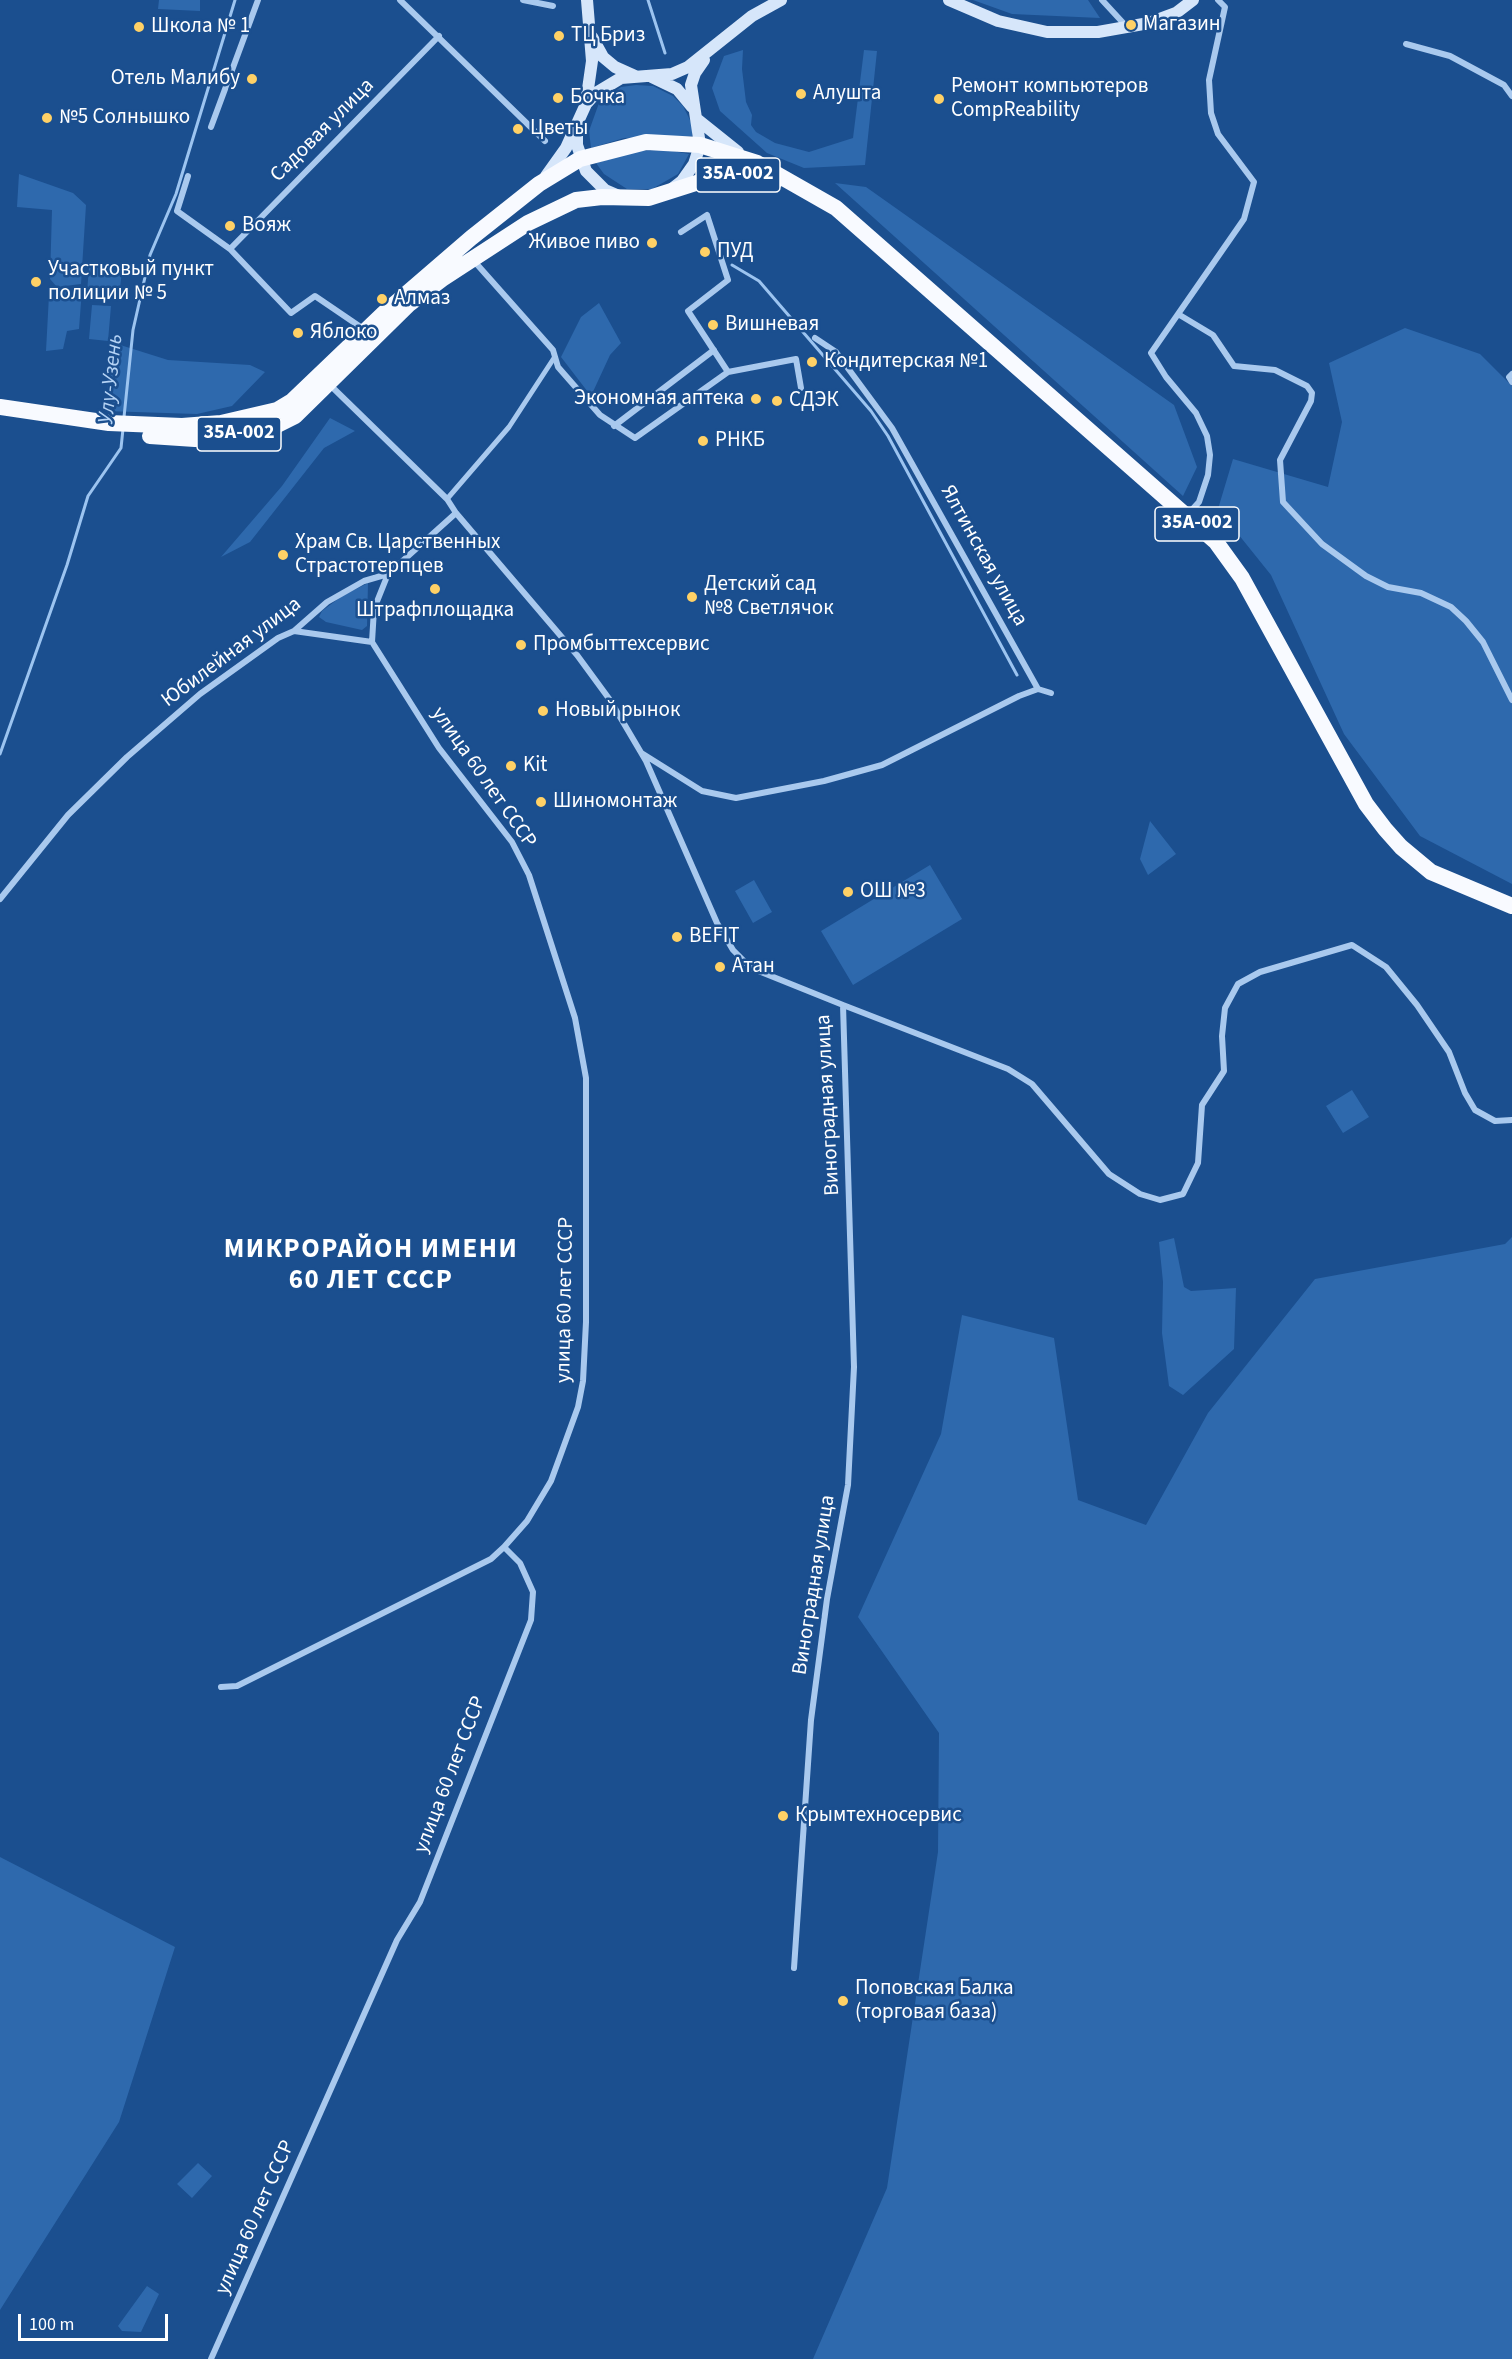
<!DOCTYPE html>
<html>
<head>
<meta charset="utf-8">
<style>
  body { margin:0 }
  #map { position:relative; width:1512px; height:2359px; overflow:hidden; background:#1b4f8f; font-family:"Source Sans 3",sans-serif }
  canvas { display:block }
  .scale { position:absolute; left:18px; top:2314px; width:150px; height:27px; box-sizing:border-box; border:3px solid #fff; border-top:0; padding-left:8px; font-size:18px; line-height:21px; white-space:nowrap; color:#fff; -webkit-text-stroke:4px #1b4f8f; paint-order:stroke }
</style>
</head>
<body>
<div id="map">
<canvas width="1512" height="2359"></canvas>
<div class="scale">100 m</div>
</div>
<script>
const g = document.querySelector('canvas').getContext('2d');
g.lineJoin = 'round';
function fillPath(path, color) { g.fillStyle = color; g.fill(path, 'evenodd'); }
const poly = rows => new Path2D(rows.map(r => 'M' + r).join(''));
function strokePath(path, color, width, dash) { g.strokeStyle = color; g.lineWidth = width; g.lineCap = dash ? 'butt' : 'round'; g.setLineDash(dash || []); g.stroke(path); }
function label(font, color, halo, rows, align = 'center') {
  g.font = font + ' "Source Sans 3",sans-serif'; g.lineWidth = 5; g.setLineDash([]); g.textBaseline = 'middle'; g.strokeStyle = halo; g.fillStyle = color; for (const [text, x, y, turn = 0] of rows) {
    g.save(); g.translate(x, y); g.rotate((+turn || 0) * Math.PI / 180); g.textAlign = isNaN(turn) ? turn : align; if (halo) g.strokeText(text, 0, 0); g.fillText(text, 0, 0); g.restore();
  }
}
fillPath(poly([
  [159,0,200,0,200,11,158,9],
  [973,0,1088,0,1100,18,1012,14],
  [743,50,742,69,746,102,752,115,751,125,756,132,775,143,809,152,853,138,864,50,877,51,865,165,804,168,767,153,720,111,712,88,724,56],
  [636,85,653,86,673,96,683,106,692,124,692,136,624,138,591,148,589,131,599,103,621,87],
  [667,150,689,154,678,174,652,189,627,189,604,174,596,163,636,151],
  [19,174,73,193,86,205,81,284,57,287,50,279,52,210,17,207],
  [835,183,866,187,1174,405,1197,467,1183,496],
  [89,267,122,271,119,297,87,293],
  [82,289,79,329,67,331,63,349,46,351,49,295,57,291],
  [599,303,621,343,610,355,591,396,561,357,581,317],
  [92,305,111,306,108,341,89,339],
  [1405,328,1480,354,1512,386,1512,884,1420,836,1344,734,1271,575,1218,509,1233,459,1328,487,1342,422,1329,363],
  [114,343,168,360,250,365,265,372,232,406,197,414,104,411],
  [330,418,355,431,324,448,250,542,221,557,282,486],
  [368,583,367,626,362,630,326,622,319,617,322,611,342,596],
  [1150,821,1176,854,1148,875,1140,859],
  [930,865,962,919,853,985,821,931],
  [754,880,772,912,753,923,735,891],
  [1352,1090,1369,1117,1343,1133,1326,1106],
  [1512,1237,1512,2359,813,2359,887,2188,938,1852,939,1733,858,1617,941,1434,962,1315,1054,1338,1078,1500,1146,1525,1208,1413,1315,1279,1505,1244],
  [1174,1238,1184,1287,1191,1291,1236,1288,1234,1349,1183,1395,1169,1386,1162,1333,1163,1282,1159,1242],
  [0,1857,175,1947,119,2122,0,2310],
  [198,2163,212,2176,192,2198,177,2184],
  [147,2286,159,2294,141,2332,122,2331,118,2326]
]), '#2e69ad');
strokePath(poly([
  [648,0,665,53],
  [732,265,759,281,871,411,888,436,1017,675],
  [124,417,133,330,150,255,176,194,235,0],
  [0,754,67,565,88,496,121,448,123,429]
]), '#9cc4f0', 3);
strokePath(poly([
  [447,499,509,427,554,358]
]), '#a9c9ee', 5);
strokePath(poly([
  [400,0,545,141],
  [523,0,553,6],
  [1102,0,1126,26],
  [1406,44,1450,56,1504,85,1512,96],
  [211,127,258,0],
  [188,176,177,211,230,249,291,313,315,296,365,330],
  [681,232,707,215,728,280,688,311,728,372],
  [230,249,439,36],
  [474,261,553,350,558,367,600,415,635,438,728,372,796,359,801,388],
  [1178,314,1213,335,1234,366,1275,370,1307,386,1312,393,1311,401,1280,460,1283,502,1322,544,1366,576,1388,587,1421,593,1451,607,1466,621,1483,642,1512,700],
  [815,338,836,352,892,428,1038,689,1051,693],
  [1512,374,1509,377,1512,382],
  [330,385,447,499,456,513,577,655,610,700,646,761,717,923,733,950,751,968,843,1005,854,1367,848,1485,827,1599,811,1720,794,1968],
  [614,426,714,350],
  [1188,514,1199,502,1208,475,1210,455,1207,436,1196,413,1166,377,1151,353,1244,219,1254,182,1218,134,1211,113,1209,80,1225,7,1218,0],
  [372,642,374,609,388,574],
  [643,754,702,791,736,798,824,781,882,765,1019,696,1038,689],
  [0,899,68,815,127,757,200,694,278,638,294,631,327,602,364,581,388,574,456,513],
  [843,1005,1008,1069,1032,1084,1109,1174,1140,1194,1160,1200,1183,1194,1198,1163,1202,1105,1224,1071,1222,1036,1225,1008,1238,984,1260,972,1352,945,1386,967,1417,1005,1449,1052,1465,1093,1475,1110,1495,1121,1512,1120],
  [221,1687,237,1686,491,1559,504,1547],
  [211,2359,397,1940,420,1902,531,1620,533,1592,520,1563,504,1547,527,1521,551,1481,562,1451,578,1407,583,1381,586,1322,586,1078,575,1018,529,875,512,842,439,748,372,642,294,631]
]), '#a9c9ee', 6);
strokePath(poly([
  [949,0,998,21,1047,32,1098,32,1149,23,1176,13,1193,0],
  [592,37,603,57,615,67,635,76],
  [652,77,677,89,692,107],
  [586,103,592,61,587,0],
  [698,120,738,152],
  [577,130,577,145,586,171,605,190,619,196],
  [546,176,566,148,586,104,596,93,621,78,672,74,688,67,752,16,781,0],
  [673,188,682,181,694,164,700,145,691,85,695,73,704,60]
]), '#d6e6fa', 12);
strokePath(poly([
  [0,407,109,423,182,426,221,423,277,410,292,401,384,313,471,238,539,184,580,159,646,142,700,145,757,163,836,208,1216,542,1242,578,1366,804,1385,829,1401,847,1431,872,1512,906],
  [150,436,195,439,230,436,267,430,295,416,409,304,442,279,528,223,576,200,602,197,649,198,718,176,745,174,778,179]
]), '#f8faff', 16);
for (const [x, y, r, color] of [
  [1131,25,6,"#ffd166"],
  [139,27,6,"#ffd166"],
  [559,36,6,"#ffd166"],
  [252,79,6,"#ffd166"],
  [801,94,6,"#ffd166"],
  [558,98,6,"#ffd166"],
  [939,99,6,"#ffd166"],
  [47,118,6,"#ffd166"],
  [518,129,6,"#ffd166"],
  [230,226,6,"#ffd166"],
  [652,243,6,"#ffd166"],
  [705,252,6,"#ffd166"],
  [36,282,6,"#ffd166"],
  [382,299,6,"#ffd166"],
  [713,325,6,"#ffd166"],
  [298,333,6,"#ffd166"],
  [812,362,6,"#ffd166"],
  [756,399,6,"#ffd166"],
  [777,401,6,"#ffd166"],
  [703,441,6,"#ffd166"],
  [283,555,6,"#ffd166"],
  [435,589,6,"#ffd166"],
  [692,597,6,"#ffd166"],
  [521,645,6,"#ffd166"],
  [543,711,6,"#ffd166"],
  [511,766,6,"#ffd166"],
  [541,802,6,"#ffd166"],
  [848,892,6,"#ffd166"],
  [677,937,6,"#ffd166"],
  [720,967,6,"#ffd166"],
  [783,1816,6,"#ffd166"],
  [843,2001,6,"#ffd166"]
]) { const dot = new Path2D(); dot.arc(x, y, r, 0, 2 * Math.PI); g.fillStyle = color; g.fill(dot); strokePath(dot, '#1b4f8f', 2); }
for (const [x, y, w] of [
  [738,175,84],
  [239,434,84],
  [1197,524,84]
]) { const box = new Path2D(); box.roundRect(x - w / 2, y - 17, w, 34, 4.5); g.fillStyle = '#1b4f8f'; g.fill(box); strokePath(box, '#fff', 1.5); }
label('bold 20px', '#fff', null, [
  ["35А-002",738,175],
  ["35А-002",239,434],
  ["35А-002",1197,524]
]);
label('21px', '#fff', '#1b4f8f', [
  ["Магазин",1143,25],
  ["Школа № 1",151,27],
  ["ТЦ Бриз",571,36],
  ["Отель Малибу",240,79,"right"],
  ["Ремонт компьютеров",951,87],
  ["CompReability",951,111],
  ["Алушта",813,94],
  ["Бочка",570,98],
  ["№5 Солнышко",59,118],
  ["Цветы",530,129],
  ["Вояж",242,226],
  ["Живое пиво",640,243,"right"],
  ["ПУД",717,252],
  ["Участковый пункт",48,270],
  ["полиции № 5",48,294],
  ["Алмаз",394,299],
  ["Вишневая",725,325],
  ["Яблоко",310,333],
  ["Кондитерская №1",824,362],
  ["Экономная аптека",744,399,"right"],
  ["СДЭК",789,401],
  ["РНКБ",715,441],
  ["Храм Св. Царственных",295,543],
  ["Страстотерпцев",295,567],
  ["Детский сад",704,585],
  ["№8 Светлячок",704,609],
  ["Штрафплощадка",435,611,"center"],
  ["Промбыттехсервис",533,645],
  ["Новый рынок",555,711],
  ["Kit",523,766],
  ["Шиномонтаж",553,802],
  ["ОШ №3",860,892],
  ["BEFIT",689,937],
  ["Атан",732,967],
  ["Крымтехносервис",795,1816],
  ["Поповская Балка",855,1989],
  ["(торговая база)",855,2013]
], 'left');
label('21px', '#fff', '#1b4f8f', [
  ["Садовая улица",323,131,-45],
  ["Ялтинская улица",983,556,61],
  ["Юбилейная улица",232,653,-37],
  ["улица 60 лет СССР",483,778,55],
  ["Виноградная улица",829,1105,-93],
  ["улица 60 лет СССР",566,1300,-89],
  ["Виноградная улица",815,1585,-81],
  ["улица 60 лет СССР",451,1775,-69],
  ["улица 60 лет СССР",256,2218,-66]
]);
label('italic 22px', '#b5d3f5', '#1b4f8f', [
  ["Улу-Узень",112,379,-84]
]);
g.letterSpacing = '1.5px';
label('bold 27px', '#fff', '#1b4f8f', [
  ["МИКРОРАЙОН ИМЕНИ",371,1251],
  ["60 ЛЕТ СССР",371,1282]
]);
g.letterSpacing = '0px';
</script>
</body>
</html>
